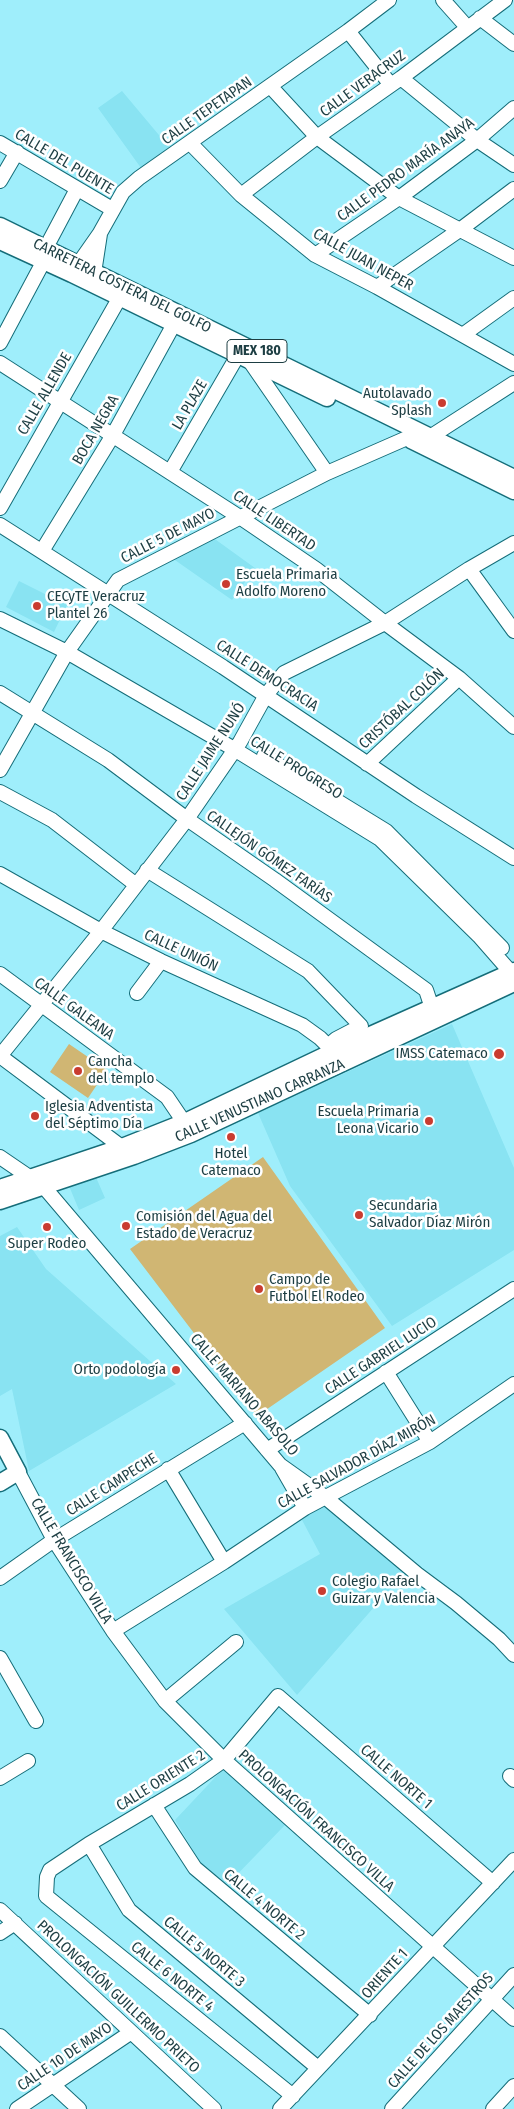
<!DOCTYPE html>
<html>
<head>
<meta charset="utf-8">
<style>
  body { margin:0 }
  canvas { display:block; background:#9feefb }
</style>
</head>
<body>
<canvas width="514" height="2109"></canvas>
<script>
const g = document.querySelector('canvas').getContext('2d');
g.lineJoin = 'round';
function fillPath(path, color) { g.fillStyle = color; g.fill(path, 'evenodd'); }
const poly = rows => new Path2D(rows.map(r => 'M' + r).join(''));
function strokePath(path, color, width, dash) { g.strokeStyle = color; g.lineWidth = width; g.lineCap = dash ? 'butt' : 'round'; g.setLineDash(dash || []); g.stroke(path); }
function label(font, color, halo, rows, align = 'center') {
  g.font = font + ' "Fira Sans Condensed",sans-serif'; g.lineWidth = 5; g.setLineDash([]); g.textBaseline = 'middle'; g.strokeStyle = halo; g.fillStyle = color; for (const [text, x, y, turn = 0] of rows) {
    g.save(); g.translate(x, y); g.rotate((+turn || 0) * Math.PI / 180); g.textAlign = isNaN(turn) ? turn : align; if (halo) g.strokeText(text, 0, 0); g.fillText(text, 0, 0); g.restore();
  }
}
fillPath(poly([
  [122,91,169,147,141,168,98,108],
  [212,537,255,568,232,600,172,558],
  [19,581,67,605,54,632,6,607],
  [452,1024,514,1168,514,1250,392,1326,290,1186,258,1113],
  [95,1175,105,1198,79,1210,69,1186],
  [17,1227,46,1269,176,1384,29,1471,12,1389,0,1396,0,1236],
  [323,1504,404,1573,297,1695,224,1609,320,1554,302,1520],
  [223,1769,285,1825,228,1884,202,1865,175,1820]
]), '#89e3f2');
fillPath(poly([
  [69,1044,107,1070,88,1098,50,1072],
  [263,1157,385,1328,257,1416,130,1249]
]), '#d0b673');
const minor = poly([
  [443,0,467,27],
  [480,18,514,44],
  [348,31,391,85],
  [401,78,477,140,514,165],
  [270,86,317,137,399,198,514,258],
  [0,143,112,209],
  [190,143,241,195,315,255,377,287,514,364],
  [0,181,17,152],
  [241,195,317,137,401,78,505,0],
  [50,240,77,189],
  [315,255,399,198,477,140,514,108],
  [72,273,100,233,123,192,139,178,348,31,389,0],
  [90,281,94,273,100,234],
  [377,287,461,229,514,189],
  [464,334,514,298],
  [0,343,48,253],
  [249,360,327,473],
  [0,363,241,518,316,569,385,623,459,678,514,727],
  [430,437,514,383],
  [170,472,238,355],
  [0,508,120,297],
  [0,525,223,667,416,796,514,858],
  [42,551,113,435,174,324],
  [469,569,514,631],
  [0,619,67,652,234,749,380,839,479,936,514,976],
  [0,693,108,760,187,819,275,880,426,990,432,1008],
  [264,756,386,831,502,948],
  [367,764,459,678],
  [0,770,67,652,118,580,327,473,407,438],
  [0,792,52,820,135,884],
  [147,870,308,971,361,1026,336,1039,328,1046],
  [0,874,101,931,161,961,302,1025,320,1038,328,1046,334,1061],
  [0,974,167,1097,190,1131],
  [137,993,161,961],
  [0,1056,101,931,187,819,240,742,266,695,284,673,385,623,469,569,514,543],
  [0,1056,127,1151],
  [0,1157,44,1187,280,1465,325,1497,417,1574,456,1603,499,1639,514,1655],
  [386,1372,430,1442],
  [267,1450,514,1289],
  [282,1468,305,1508],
  [168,1469,224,1562],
  [18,1472,54,1540,113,1631,165,1701,224,1760,514,2019],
  [0,1578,54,1540,245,1423],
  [113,1631,224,1562,305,1508,430,1442,514,1384],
  [0,1658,36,1721],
  [165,1701,236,1642],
  [510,1776,514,1780],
  [0,1778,28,1761],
  [154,1805,195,1868,370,2015],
  [89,1844,129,1910,318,2068],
  [0,1910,214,2109],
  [0,1933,15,1923],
  [0,2036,79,2109],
  [293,2096,46,1896,47,1877,50,1870,89,1844,190,1784,224,1760,278,1696,493,1883],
  [17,2109,130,2033],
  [280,2109,514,1860],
  [392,2109,514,1975],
  [493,2109,514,2086]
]);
const major = poly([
  [0,226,514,478],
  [0,241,72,274,327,398],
  [411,440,514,491],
  [0,1188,122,1147,185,1122,330,1053,514,971],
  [0,1201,134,1156,191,1134,514,983],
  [0,1438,18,1472,0,1483]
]);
strokePath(minor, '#156d79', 16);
strokePath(major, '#156d79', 19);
strokePath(minor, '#fff', 14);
strokePath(major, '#fff', 16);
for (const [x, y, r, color] of [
  [442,403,5,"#c93c30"],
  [226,584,5,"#c93c30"],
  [37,606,5,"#c93c30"],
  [499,1054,6,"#c93c30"],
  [78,1071,5,"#c93c30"],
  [35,1116,5,"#c93c30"],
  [429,1121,5,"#c93c30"],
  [231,1137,5,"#c93c30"],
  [359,1215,5,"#c93c30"],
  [126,1226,5,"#c93c30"],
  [47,1227,5,"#c93c30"],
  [259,1289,5,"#c93c30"],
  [176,1370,5,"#c93c30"],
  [322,1591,5,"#c93c30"]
]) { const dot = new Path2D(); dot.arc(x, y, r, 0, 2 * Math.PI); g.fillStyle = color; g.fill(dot); strokePath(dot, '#fff', 2); }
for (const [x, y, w] of [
  [257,351,60]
]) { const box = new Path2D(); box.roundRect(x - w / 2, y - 11.5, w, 23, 4); g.fillStyle = '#fff'; g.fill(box); strokePath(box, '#1d3e43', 1); }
label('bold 14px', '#1d3e43', null, [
  ["MEX 180",257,351]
]);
label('15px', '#1d3e43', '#fff', [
  ["CALLE VERACRUZ",363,84,-36],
  ["CALLE TEPETAPAN",207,111,-35],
  ["CALLE DEL PUENTE",64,162,31],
  ["CALLE PEDRO MARÍA ANAYA",406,170,-36],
  ["CALLE JUAN NEPER",363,260,29],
  ["CARRETERA COSTERA DEL GOLFO",122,286,26],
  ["CALLE ALLENDE",45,394,-60],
  ["LA PLAZE",190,405,-60],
  ["BOCA NEGRA",96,430,-60],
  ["CALLE LIBERTAD",274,521,34],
  ["CALLE 5 DE MAYO",168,536,-27],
  ["CALLE DEMOCRACIA",267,676,33],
  ["CRISTÓBAL COLÓN",402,709,-43],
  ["CALLE JAIME NUNÓ",211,752,-57],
  ["CALLE PROGRESO",296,768,32],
  ["CALLEJÓN GÓMEZ FARÍAS",269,857,35],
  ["CALLE UNIÓN",181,951,25],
  ["CALLE GALEANA",74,1009,36],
  ["CALLE VENUSTIANO CARRANZA",260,1101,-24],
  ["CALLE GABRIEL LUCIO",381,1356,-33],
  ["CALLE MARIANO ABASOLO",244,1395,49],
  ["CALLE SALVADOR DÍAZ MIRÓN",357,1462,-29],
  ["CALLE CAMPECHE",112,1485,-32],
  ["CALLE FRANCISCO VILLA",71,1561,59],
  ["CALLE NORTE 1",396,1777,41],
  ["CALLE ORIENTE 2",161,1781,-32],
  ["PROLONGACIÓN FRANCISCO VILLA",316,1821,42],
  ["CALLE 4 NORTE 2",264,1905,40],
  ["CALLE 5 NORTE 3",204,1952,40],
  ["ORIENTE 1",385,1974,-48],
  ["CALLE 6 NORTE 4",172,1977,39],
  ["PROLONGACIÓN GUILLERMO PRIETO",118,1997,43],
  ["CALLE DE LOS MAESTROS",441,2031,-48],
  ["CALLE 10 DE MAYO",65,2057,-34]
]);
label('15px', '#1d3e43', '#fff', [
  ["Autolavado",432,394,"right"],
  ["Splash",432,411,"right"],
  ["Escuela Primaria",236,575],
  ["Adolfo Moreno",236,592],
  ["CECyTE Veracruz",47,597],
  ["Plantel 26",47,614],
  ["IMSS Catemaco",488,1054,"right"],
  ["Cancha",88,1062],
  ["del templo",88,1079],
  ["Iglesia Adventista",45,1107],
  ["del Séptimo Día",45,1124],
  ["Escuela Primaria",419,1112,"right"],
  ["Leona Vicario",419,1129,"right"],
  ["Hotel",231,1154,"center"],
  ["Catemaco",231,1171,"center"],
  ["Secundaria",369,1206],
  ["Salvador Díaz Mirón",369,1223],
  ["Comisión del Agua del",136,1217],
  ["Estado de Veracruz",136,1234],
  ["Super Rodeo",47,1244,"center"],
  ["Campo de",269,1280],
  ["Futbol El Rodeo",269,1297],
  ["Orto podología",166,1370,"right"],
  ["Colegio Rafael",332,1582],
  ["Guizar y Valencia",332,1599]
], 'left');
</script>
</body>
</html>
